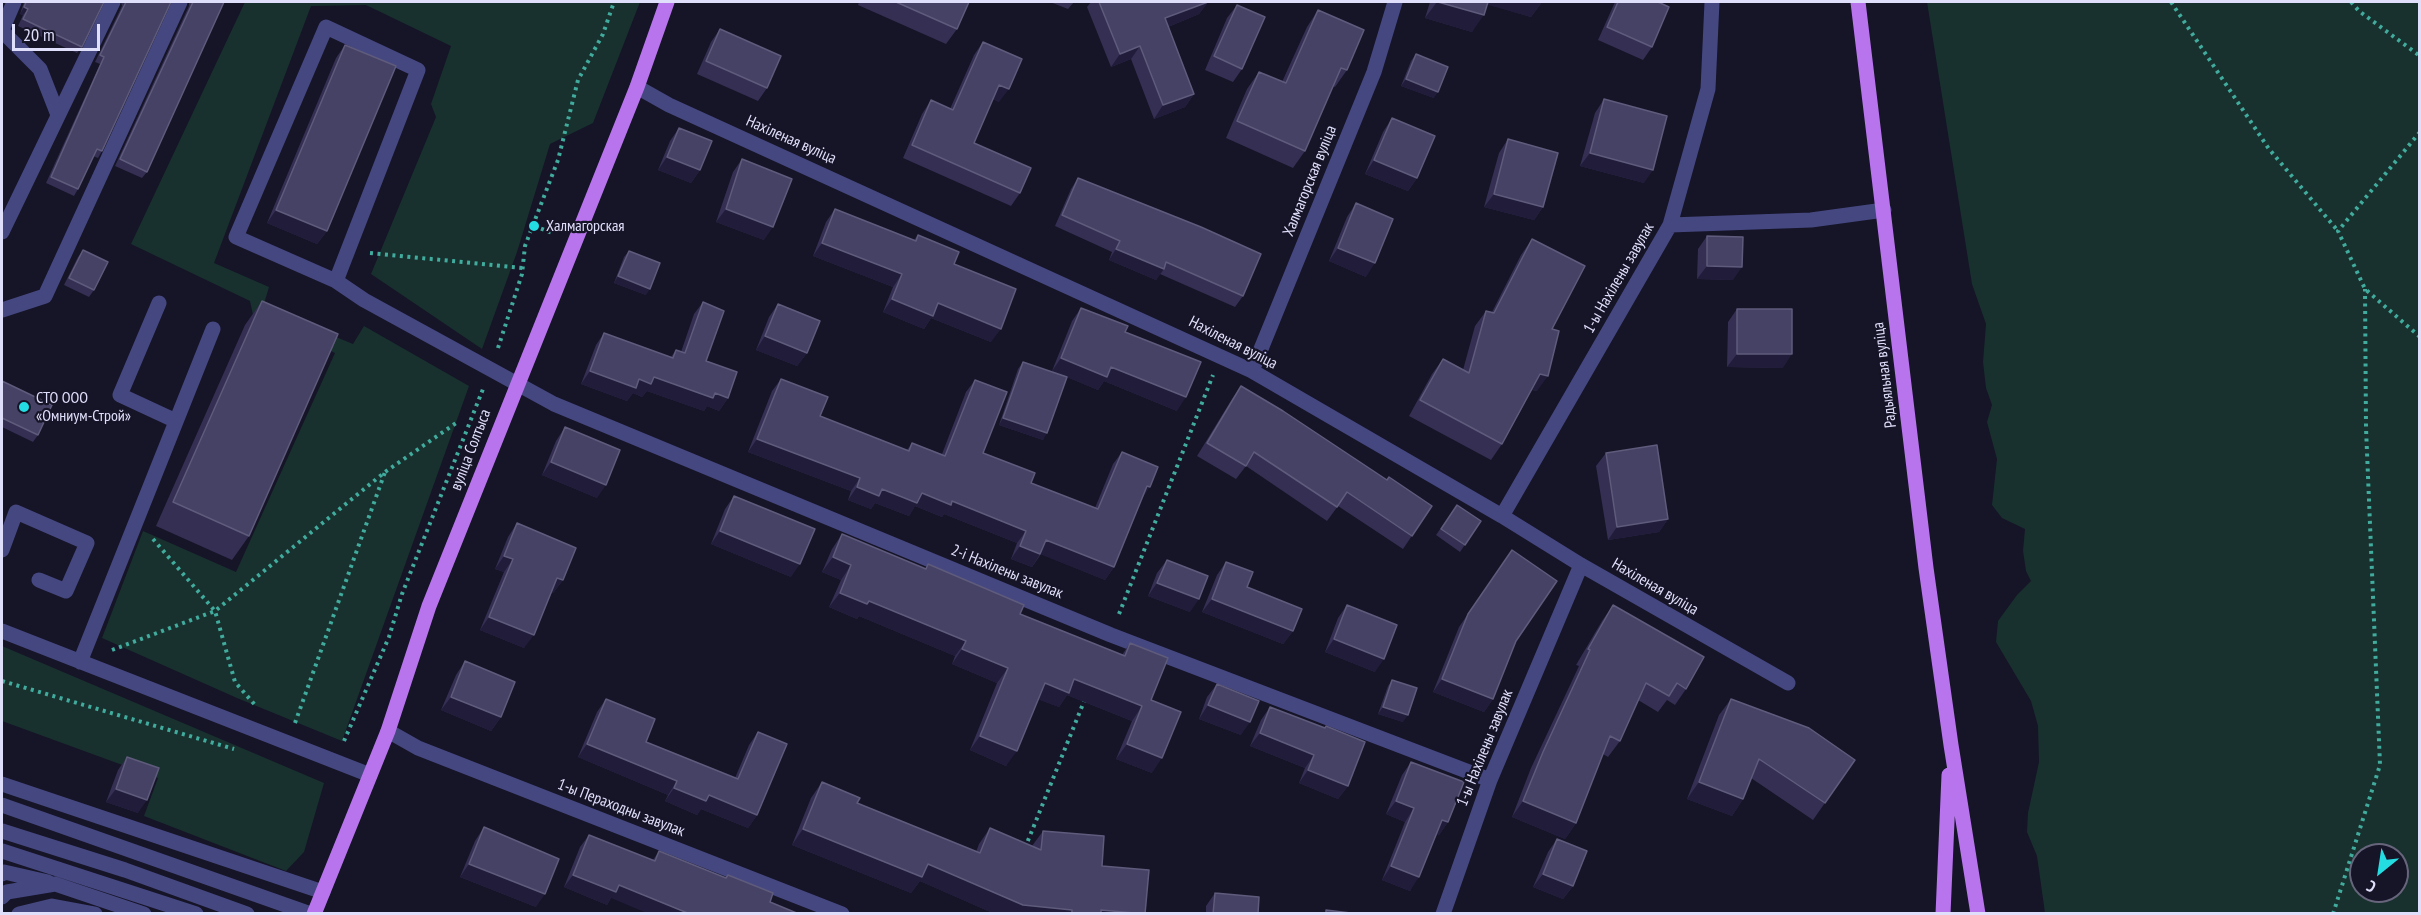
<!DOCTYPE html>
<html>
<head>
<meta charset="utf-8">
<style>
  body { margin:0 }
  #map { position:relative; width:2421px; height:915px; overflow:hidden; background:#161427; font-family:"PT Sans Narrow",sans-serif }
  canvas { display:block }
  .frame { position:absolute; inset:0; border:3px solid #e0dffb; pointer-events:none }
  .north { position:absolute; left:2349px; top:843px; width:60px; height:60px; box-sizing:border-box; background:#161427; border:2px solid #67657c; border-radius:50%; rotate:210deg; font-size:16px; font-weight:700; line-height:24px; text-align:center; color:#e0dffb }
  .north::after { content:''; display:block; margin:auto; width:21px; height:27px; background:#24dde2; clip-path:polygon(50% 0,100% 100%,50% 72%,0 100%) }
  .scale { position:absolute; left:12px; top:24px; width:88px; height:27px; box-sizing:border-box; border:3px solid #e0dffb; border-top:0; padding-left:8px; font-size:18px; line-height:21px; white-space:nowrap; color:#e0dffb; -webkit-text-stroke:4px #161427; paint-order:stroke }
</style>
</head>
<body>
<div id="map">
<canvas width="2421" height="915"></canvas>
<div class="frame"></div>
<div class="north">С</div>
<div class="scale">20 m</div>
</div>
<script>
const g = document.querySelector('canvas').getContext('2d');
g.lineJoin = 'round';
function fillPath(path, color) { g.fillStyle = color; g.fill(path, 'evenodd'); }
const poly = rows => new Path2D(rows.map(r => 'M' + r).join(''));
function strokePath(path, color, width, dash) { g.strokeStyle = color; g.lineWidth = width; g.lineCap = dash ? 'butt' : 'round'; g.setLineDash(dash || []); g.stroke(path); }
function label(font, color, halo, rows, align = 'center') {
  g.font = font + ' "PT Sans Narrow",sans-serif'; g.lineWidth = 4.5; g.setLineDash([]); g.textBaseline = 'middle'; g.strokeStyle = halo; g.fillStyle = color; for (const [text, x, y, turn = 0] of rows) {
    g.save(); g.translate(x, y); g.rotate((+turn || 0) * Math.PI / 180); g.textAlign = isNaN(turn) ? turn : align; if (halo) g.strokeText(text, 0, 0); g.fillText(text, 0, 0); g.restore();
  }
}
fillPath(poly([
  [245,2,640,2,593,123,550,144,517,252,482,349,371,274,436,117,431,104,451,46,366,5,311,6,214,263,269,287,263,307,353,344,364,326,469,386,342,741,237,698,102,638,143,531,236,572,335,353,253,315,250,301,131,244],
  [1927,2,2419,2,2419,913,2045,913,2037,856,2027,832,2028,813,2039,762,2038,726,2031,701,1996,642,1998,621,2017,595,2031,581,2026,571,2023,551,2025,529,2002,518,1992,505,1997,459,1987,422,1992,405,1986,388,1983,362,1986,324,1972,284],
  [2361,855,2397,855,2397,891,2361,891],
  [2,646,324,783,304,852,286,871,144,816,158,778,2,721]
]), '#18312e');
strokePath(poly([
  [2171,2,2269,149,2338,231],
  [2351,2,2359,11,2420,56],
  [2420,132,2338,231,2365,289,2420,337],
  [534,226,555,234],
  [370,253,523,268],
  [498,348,522,274,525,246,558,160,578,80,603,34,614,2],
  [153,539,215,611,235,682,255,705],
  [1119,614,1213,375],
  [112,650,215,611,385,472,456,423],
  [2,681,234,749],
  [295,723,385,472],
  [344,741,389,637,402,594,483,389],
  [1025,848,1085,699],
  [2333,914,2380,765,2366,428,2365,289]
]), '#41ac9e', 4, [3, 4.5]);
strokePath(poly([
  [2,30,14,2],
  [2,31,40,69,58,115],
  [637,87,669,105,1252,371,1502,516,1581,565,1788,683],
  [1670,225,1811,220,1884,210],
  [2,232,113,2],
  [336,281,418,70,326,27,236,237,336,281,364,300,554,404,1111,635,1490,780],
  [159,303,120,395,176,421],
  [2,310,45,296,180,2],
  [1252,371,1374,72,1395,2],
  [1502,516,1670,225,1708,89,1712,2],
  [2,550,16,512,87,543,66,591,39,580],
  [2,631,370,775],
  [80,662,213,329],
  [388,731,418,748,842,914],
  [2,784,323,892],
  [2,805,311,914],
  [2,831,125,870,247,914],
  [2,851,196,914],
  [2,874,4,872,48,882],
  [2,897,7,892,55,884,144,914],
  [19,914,52,906,95,914],
  [1443,914,1490,780,1581,565]
]), '#454780', 15);
strokePath(poly([
  [1858,2,1926,568,1951,745,1978,914],
  [314,914,388,731,429,606,637,87,667,2],
  [1943,914,1949,775]
]), '#b774ec', 15);
fillPath(poly([
  [24,2,104,2,82,47,77,53,18,26,23,15,20,14],
  [121,2,171,2,102,151,98,158,93,156,78,189,74,196,46,183,100,64,95,62,122,6],
  [189,2,224,2,147,172,142,178,115,166,189,6],
  [859,2,969,2,957,29,946,44,858,5],
  [1050,2,1074,2,1068,9],
  [1091,2,1208,2,1199,14,1168,27,1194,94,1185,107,1154,119,1131,59,1111,67,1087,7],
  [1430,2,1542,2,1531,17,1487,4,1472,32,1425,18],
  [1615,2,1658,2,1652,47,1643,60,1598,40],
  [1237,5,1242,69,1233,82,1205,70,1227,18],
  [1318,10,1347,70,1335,87,1333,86,1305,151,1293,168,1226,138,1247,89,1259,72,1282,82,1307,27],
  [720,29,767,88,758,101,697,74,711,42],
  [983,42,999,102,993,99,974,143,1020,193,1011,206,903,158,922,114,931,100,950,109,974,55],
  [345,45,327,231,317,244,267,223,336,58],
  [1416,54,1434,98,1401,86,1411,61],
  [1604,99,1644,183,1580,166,1595,113],
  [1392,118,1417,178,1408,191,1365,174,1383,132],
  [679,128,700,170,691,183,658,170,670,141],
  [1508,139,1543,207,1534,220,1484,207,1499,153],
  [742,159,764,240,716,222,733,172],
  [1078,178,1243,296,1235,307,1160,274,1156,280,1109,260,1112,252,1055,226,1071,189],
  [1356,203,1366,277,1329,261,1347,217],
  [835,209,914,240,918,235,954,264,991,342,931,318,924,329,883,312,893,287,813,256,826,222],
  [1707,236,1733,280,1697,279,1698,249],
  [1532,239,1552,329,1537,391,1532,390,1502,444,1491,460,1409,416,1432,374,1443,359,1463,370,1475,326,1486,311,1492,312,1521,255],
  [83,250,94,290,89,297,64,285,78,257],
  [629,251,646,295,614,283,624,257],
  [262,301,249,536,232,560,156,526,245,325],
  [703,302,706,361,728,398,719,411,707,406,704,411,647,391,642,397,633,393,627,401,581,384,596,345,604,333,671,357,676,350,681,352,694,314],
  [778,304,807,353,797,366,756,350,769,317],
  [1081,308,1125,332,1177,411,1104,381,1098,390,1067,377,1043,440,999,425,1018,369,1023,362,1061,375,1052,371,1072,321],
  [1737,309,1783,368,1727,367,1728,322],
  [781,379,820,416,907,450,912,443,942,454,966,392,975,380,983,453,1031,483,1095,508,1113,464,1122,452,1142,498,1114,567,1105,580,1041,554,1032,567,1011,559,1017,543,944,514,942,517,915,506,909,516,875,503,871,509,848,500,851,491,748,452,772,391],
  [2,381,38,435,33,442,2,427],
  [1241,386,1387,480,1432,506,1403,549,1338,506,1327,521,1246,466,1236,479,1197,456,1232,399],
  [565,427,597,498,542,475,556,441],
  [1606,453,1668,519,1659,532,1608,540,1596,466],
  [734,496,791,577,711,544,725,509],
  [1457,505,1481,521,1460,552,1436,535],
  [517,523,563,580,553,593,551,592,524,648,480,630,504,572,495,569,508,537],
  [842,534,925,569,928,564,1020,614,1122,655,1130,643,1151,700,1152,773,1116,759,1132,721,1067,695,1059,707,1038,699,1006,766,970,750,997,683,952,664,955,656,859,616,857,619,829,607,841,580,822,572,832,549],
  [1512,550,1516,641,1493,699,1484,712,1433,692,1459,627],
  [1167,560,1190,612,1148,596,1157,573],
  [1226,562,1247,587,1293,631,1283,644,1202,612,1217,575],
  [1347,605,1375,672,1325,652,1338,618],
  [1613,605,1686,689,1675,705,1667,700,1658,712,1638,700,1620,741,1608,757,1603,754,1576,823,1565,839,1512,817,1531,768,1579,666,1576,665,1602,621],
  [465,661,501,717,491,731,441,710,456,675],
  [1392,680,1403,722,1378,714,1388,686],
  [1217,684,1241,735,1199,719,1207,697],
  [606,699,646,742,735,778,749,745,758,732,757,815,748,828,701,809,697,815,665,801,668,795,578,757,597,712],
  [1731,699,1855,760,1813,820,1751,778,1743,799,1732,816,1687,799,1719,715],
  [1270,707,1324,728,1326,726,1348,786,1338,799,1299,783,1305,768,1250,746,1261,720],
  [127,757,138,813,106,802,118,770],
  [1411,762,1448,822,1439,835,1437,834,1410,891,1382,880,1405,822,1386,814,1402,775],
  [822,782,857,803,976,852,979,844,990,828,1032,846,1043,831,1102,866,1145,914,995,914,920,881,911,893,792,845,811,798],
  [484,827,536,907,460,877,475,841],
  [589,835,653,860,659,851,726,878,728,875,770,902,611,898,607,905,564,887,580,847],
  [1557,839,1573,886,1563,899,1533,887,1548,852],
  [1215,893,1258,914,1206,914,1206,906]
]), '#342f53');
fillPath(poly([
  [1208,2,1199,14,1156,32,1165,18],
  [1437,2,1484,15,1472,32,1425,18],
  [1481,2,1542,2,1531,17,1481,3],
  [24,7,28,9,23,15,20,14],
  [1140,46,1131,59,1111,67,1120,54],
  [1406,79,1438,92,1434,98,1401,86],
  [999,85,1009,89,999,102,990,98],
  [1194,94,1185,107,1154,119,1163,105],
  [1590,153,1653,170,1644,183,1580,166],
  [667,157,700,170,691,183,658,170],
  [1374,160,1417,178,1408,191,1365,174],
  [1494,194,1543,207,1534,220,1484,207],
  [726,209,773,227,764,240,716,222],
  [276,210,327,231,317,244,267,223],
  [822,243,902,274,893,287,813,256],
  [1338,248,1375,263,1366,277,1329,261],
  [1116,249,1164,269,1156,280,1109,260],
  [1707,266,1742,267,1733,280,1697,279],
  [618,276,650,289,646,295,614,283],
  [892,299,938,303,1001,329,991,342,931,318,924,329,883,312],
  [765,336,807,353,797,366,756,350],
  [1737,354,1792,354,1783,368,1727,367],
  [1061,358,1111,367,1186,397,1177,411,1104,381,1098,390,1052,371],
  [590,371,639,379,654,377,715,393,728,398,719,411,707,406,704,411,647,391,642,397,633,393,627,401,581,384],
  [1540,374,1548,376,1537,391,1529,389],
  [1003,418,1047,433,1043,440,999,425],
  [757,439,860,478,851,491,748,452],
  [551,462,606,485,597,498,542,475],
  [1147,486,1150,487,1141,500],
  [857,487,922,493,952,501,1026,531,1017,543,944,514,942,517,915,506,909,516,875,503,871,509,848,500],
  [1668,519,1659,532,1608,540,1617,527],
  [720,531,800,564,791,577,711,544],
  [1046,540,1114,567,1105,580,1037,553],
  [1020,546,1040,554,1032,567,1011,559],
  [504,556,513,559,504,572,495,569],
  [833,557,851,565,841,580,822,572],
  [557,578,563,580,553,593,548,591],
  [1157,583,1199,599,1190,612,1148,596],
  [840,593,869,601,966,641,955,656,859,616,857,619,829,607],
  [1212,599,1293,631,1283,644,1202,612],
  [489,617,534,635,524,648,480,630],
  [1334,639,1384,659,1375,672,1325,652],
  [962,649,1008,668,997,683,952,664],
  [1074,679,1142,706,1132,721,1067,695,1059,707,1034,698,1045,683],
  [1442,679,1493,699,1484,712,1433,692],
  [451,697,501,717,491,731,441,710],
  [1208,705,1250,722,1241,735,1199,719],
  [1383,707,1408,715,1403,722,1378,714],
  [1260,733,1314,755,1305,768,1250,746],
  [980,736,1017,751,1006,766,970,750],
  [587,744,677,781,668,795,578,757],
  [1127,744,1162,758,1152,773,1116,759],
  [1308,770,1348,786,1338,799,1299,783],
  [1699,782,1743,799,1732,816,1687,799],
  [674,788,709,795,757,815,748,828,701,809,697,815,665,801],
  [116,789,147,800,138,813,106,802],
  [1396,801,1414,808,1405,822,1386,814],
  [1523,801,1576,823,1565,839,1512,817],
  [1442,820,1448,822,1439,835,1433,833],
  [803,829,928,864,1072,910,1069,914,995,914,920,881,911,893,792,845],
  [469,864,545,894,536,907,460,877],
  [1391,866,1419,877,1410,891,1382,880],
  [1543,874,1573,886,1563,899,1533,887],
  [573,875,619,885,690,914,649,914,611,898,607,905,564,887],
  [1101,910,1138,914,1099,914]
]), '#201c3a');
const building = poly([
  [26,2,104,2,82,47,23,19,28,9,24,7,26,2],
  [126,2,171,2,102,151,97,149,78,189,51,177,104,57,100,55,126,2],
  [193,2,224,2,147,172,120,159,193,2],
  [896,2,969,2,957,29,896,2],
  [1099,2,1208,2,1165,18,1194,94,1163,105,1140,46,1120,54,1099,2],
  [1438,2,1488,2,1484,15,1438,2],
  [1618,2,1658,2,1669,7,1652,47,1607,27,1618,2],
  [1237,5,1265,17,1242,69,1214,56,1237,5],
  [1318,10,1364,30,1347,70,1341,68,1305,151,1237,121,1259,72,1286,83,1318,10],
  [720,29,781,56,767,88,706,61,720,29],
  [983,42,1022,59,1009,89,999,85,974,143,1031,168,1020,193,912,145,931,100,953,110,983,42],
  [345,45,396,66,327,231,276,210,345,45],
  [1416,54,1448,67,1438,92,1406,79,1416,54],
  [1604,99,1667,116,1653,170,1590,153,1604,99],
  [1392,118,1435,136,1417,178,1374,160,1392,118],
  [679,128,712,141,700,170,667,157,679,128],
  [1508,139,1558,153,1543,207,1494,194,1508,139],
  [742,159,792,179,773,227,726,209,742,159],
  [1078,178,1201,227,1261,254,1243,296,1166,262,1164,269,1116,249,1120,241,1062,215,1078,178],
  [1356,203,1393,219,1375,263,1338,248,1356,203],
  [835,209,916,241,918,235,959,252,954,264,1016,289,1001,329,938,303,933,316,892,299,902,274,822,243,835,209],
  [1707,236,1743,237,1742,267,1707,266,1707,236],
  [1532,239,1585,266,1552,329,1559,331,1548,376,1540,374,1502,444,1420,400,1443,359,1469,373,1486,311,1494,313,1532,239],
  [83,250,108,262,94,290,69,278,83,250],
  [629,251,660,263,650,289,618,276,629,251],
  [262,301,338,334,249,536,173,502,262,301],
  [703,302,724,311,706,361,737,372,728,398,715,393,713,398,654,377,651,384,639,379,636,388,590,371,604,333,673,358,676,350,685,353,703,302],
  [778,304,820,321,807,353,765,336,778,304],
  [1081,308,1128,326,1125,332,1201,362,1186,397,1111,367,1107,377,1061,358,1081,308],
  [1737,309,1792,309,1792,354,1737,354,1737,309],
  [1023,362,1067,377,1047,433,1003,418,1023,362],
  [781,379,828,397,820,416,909,451,912,443,945,456,975,380,1007,392,983,453,1035,473,1031,483,1098,509,1122,452,1158,467,1150,487,1147,486,1114,567,1046,540,1040,554,1020,546,1026,531,952,501,951,505,922,493,917,503,882,489,879,496,857,487,860,478,757,439,781,379],
  [2,381,52,405,38,435,2,418,2,381],
  [1241,386,1283,411,1387,480,1389,477,1432,506,1412,536,1347,492,1337,507,1254,452,1246,466,1207,443,1241,386],
  [565,427,620,450,606,485,551,462,565,427],
  [1657,445,1668,519,1617,527,1606,453,1657,445],
  [734,496,815,529,800,564,720,531,734,496],
  [1457,505,1481,521,1465,545,1441,529,1457,505],
  [517,523,576,548,563,580,557,578,534,635,489,617,513,559,504,556,517,523],
  [842,534,926,569,928,564,1024,605,1020,614,1125,656,1130,643,1168,658,1151,700,1181,712,1162,758,1127,744,1142,706,1074,679,1069,693,1045,683,1017,751,980,736,1008,668,962,649,966,641,869,601,867,604,840,593,851,565,833,557,842,534],
  [1512,550,1557,581,1516,641,1493,699,1442,679,1468,614,1512,550],
  [1167,560,1208,576,1199,599,1157,583,1167,560],
  [1226,562,1253,572,1247,587,1302,609,1293,631,1212,599,1226,562],
  [1347,605,1397,625,1384,659,1334,639,1347,605],
  [1613,605,1704,657,1686,689,1677,683,1669,696,1646,683,1620,741,1610,736,1576,823,1523,801,1543,752,1590,650,1588,649,1613,605],
  [465,661,515,682,501,717,451,697,465,661],
  [1392,680,1417,688,1408,715,1383,707,1392,680],
  [1217,684,1259,701,1250,722,1208,705,1217,684],
  [606,699,655,719,646,742,738,779,758,732,787,744,757,815,709,795,706,801,674,788,677,781,587,744,606,699],
  [1731,699,1809,728,1855,760,1825,803,1759,759,1743,799,1699,782,1731,699],
  [1270,707,1325,728,1326,726,1365,742,1348,786,1308,770,1314,755,1260,733,1270,707],
  [127,757,159,768,147,800,116,789,127,757],
  [1411,762,1464,782,1448,822,1442,820,1419,877,1391,866,1414,808,1396,801,1411,762],
  [822,782,860,798,857,803,980,853,990,828,1041,850,1043,831,1104,836,1102,866,1149,870,1145,914,1101,910,1101,914,1072,914,1072,910,1023,905,928,864,922,877,803,829,822,782],
  [484,827,559,859,545,894,469,864,484,827],
  [589,835,655,861,659,851,726,878,728,875,773,893,770,902,799,914,690,914,619,885,616,892,573,875,589,835],
  [1557,839,1587,851,1573,886,1543,874,1557,839],
  [1215,893,1259,897,1258,914,1213,914,1215,893],
  [1326,910,1359,914,1326,914,1326,910]
]);
fillPath(building, '#464265');
strokePath(building, '#5e5b7c', 1.5);
for (const [x, y, r, color] of [
  [534,226,6,"#24dde2"],
  [24,407,6,"#24dde2"]
]) { const dot = new Path2D(); dot.arc(x, y, r, 0, 2 * Math.PI); g.fillStyle = color; g.fill(dot); strokePath(dot, '#161427', 2); }
label('16px', '#e0dffb', '#161427', [
  ["Нахіленая вуліца",791,140,24],
  ["Халмагорская вуліца",1310,181,-68],
  ["1-ы Нахілены завулак",1619,278,-60],
  ["Нахіленая вуліца",1233,343,27],
  ["Радыяльная вуліца",1885,375,-97],
  ["вуліца Солтыса",471,450,-69],
  ["2-і Нахілены завулак",1007,572,22],
  ["Нахіленая вуліца",1655,587,30],
  ["1-ы Нахілены завулак",1485,748,-68],
  ["1-ы Пераходны завулак",621,808,21]
]);
label('16px', '#e0dffb', '#161427', [
  ["Халмагорская",546,226],
  ["СТО ООО",36,398],
  ["«Омниум-Строй»",36,416]
], 'left');
</script>
</body>
</html>
